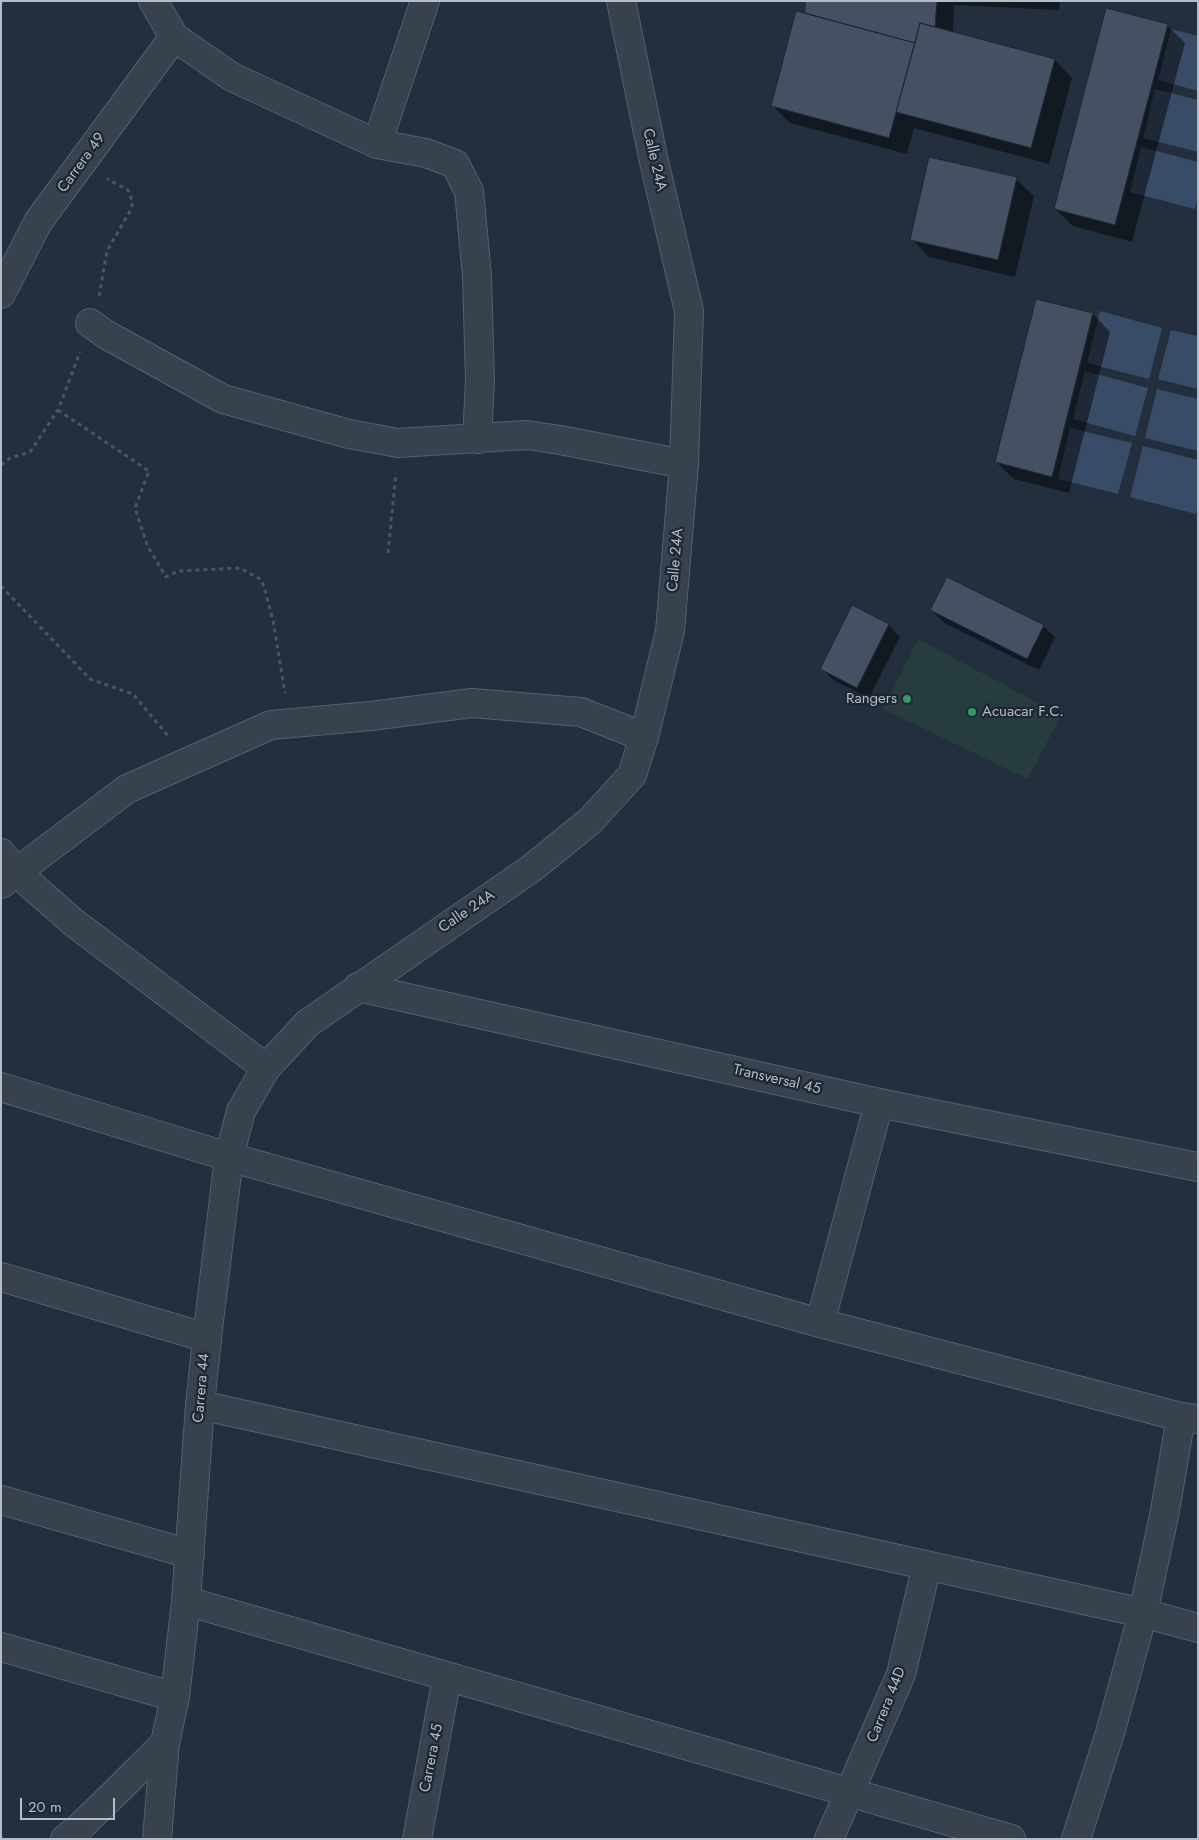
<!DOCTYPE html>
<html>
<head>
<meta charset="utf-8">
<style>
  body { margin:0 }
  #map { position:relative; width:1199px; height:1840px; overflow:hidden; background:#242f3e; font-family:Jost,sans-serif }
  canvas { display:block }
  .frame { position:absolute; inset:0; border:2px solid #b4bcc9; pointer-events:none }
  .scale { position:absolute; left:20px; top:1798px; width:95px; height:22px; box-sizing:border-box; border:2px solid #b4bcc9; border-top:0; padding-left:6px; font-size:15px; line-height:18px; white-space:nowrap; color:#b4bcc9; -webkit-text-stroke:4px #1d2633; paint-order:stroke }
</style>
</head>
<body>
<div id="map">
<canvas width="1199" height="1840"></canvas>
<div class="frame"></div>
<div class="scale">20 m</div>
</div>
<script>
const g = document.querySelector('canvas').getContext('2d');
g.lineJoin = 'round';
function fillPath(path, color) { g.fillStyle = color; g.fill(path, 'evenodd'); }
const poly = rows => new Path2D(rows.map(r => 'M' + r).join(''));
function strokePath(path, color, width, dash) { g.strokeStyle = color; g.lineWidth = width; g.lineCap = dash ? 'butt' : 'round'; g.setLineDash(dash || []); g.stroke(path); }
function label(font, color, halo, rows, align = 'center') {
  g.font = font + ' Jost,sans-serif'; g.lineWidth = 4.5; g.setLineDash([]); g.textBaseline = 'middle'; g.strokeStyle = halo; g.fillStyle = color; for (const [text, x, y, turn = 0] of rows) {
    g.save(); g.translate(x, y); g.rotate((+turn || 0) * Math.PI / 180); g.textAlign = isNaN(turn) ? turn : align; if (halo) g.strokeText(text, 0, 0); g.fillText(text, 0, 0); g.restore();
  }
}
fillPath(poly([
  [918,639,1061,715,1028,779,883,709]
]), '#263c3f');
fillPath(poly([
  [1171,29,1198,36,1198,91,1158,80],
  [1155,89,1198,100,1198,152,1143,138],
  [1141,147,1198,162,1198,197,1195,209,1130,192],
  [1100,311,1162,328,1149,379,1087,363],
  [1171,330,1198,336,1198,389,1158,379],
  [1085,371,1148,388,1135,436,1073,419],
  [1157,389,1198,399,1198,451,1145,438],
  [1070,428,1132,443,1118,494,1058,479],
  [1143,446,1198,460,1198,507,1196,514,1130,497]
]), '#394c67');
fillPath(poly([
  [806,1,1060,1,1059,10,954,5,953,33,1055,60,1072,78,1049,164,914,128,907,154,790,123,772,105,806,15],
  [1167,25,1185,43,1132,242,1073,226,1055,209],
  [1016,179,1034,196,1015,277,929,257,912,239],
  [1093,314,1110,332,1069,493,1014,479,996,462],
  [932,610,1043,626,1055,637,1039,670,943,622],
  [889,625,900,637,869,698,833,680,821,668]
]), '#0007');
const building = poly([
  [805,1,937,1,935,27,920,23,915,43,805,13,805,1],
  [1106,8,1168,24,1115,225,1054,209,1106,8],
  [796,11,915,43,889,138,771,106,796,11],
  [920,23,1055,59,1031,148,896,112,920,23],
  [929,157,1017,177,998,260,910,240,929,157],
  [1036,299,1093,313,1052,477,995,462,1036,299],
  [947,577,1044,625,1027,659,930,610,947,577],
  [852,605,889,624,857,688,820,669,852,605]
]);
fillPath(building, '#455162');
strokePath(building, '#1f2835', 1);
const minor = poly([
  [153,1,174,37,232,77,377,144,426,153,455,164,469,191,477,276,480,380,477,439],
  [377,144,425,1],
  [1,294,38,222,174,37],
  [90,323,105,334,223,399,349,434,398,443,527,435,560,440,684,464],
  [1,853,16,872,73,922,266,1068],
  [1,884,127,789,271,725,371,716,472,703,581,712,644,737],
  [1,1087,229,1157,820,1323,1181,1417,1198,1419],
  [1,1277,207,1338],
  [820,1323,879,1103],
  [200,1405,1143,1613,1198,1628],
  [1,1500,190,1554],
  [186,1601,1011,1839],
  [1,1647,175,1697],
  [65,1839,80,1827,122,1786,165,1743],
  [417,1839,447,1677],
  [829,1839,901,1674,927,1565],
  [1076,1839,1110,1733,1143,1613,1164,1516,1181,1417]
]);
const tertiary = poly([
  [358,987,879,1103,1198,1167],
  [157,1839,165,1743,175,1697,186,1601,200,1405,207,1338,229,1157,241,1111,266,1068,308,1023,532,868,590,821,632,775,644,737,670,631,684,464,689,311,653,157,621,1]
]);
strokePath(minor, '#565f6c', 30);
strokePath(tertiary, '#565f6c', 30);
strokePath(poly([
  [99,296,107,251,130,211,133,203,128,190,107,179],
  [58,410,149,471,135,508,147,545,166,577,178,571,240,568,262,580,273,620,285,693],
  [1,465,10,458,30,452,58,410,80,352],
  [388,553,396,473],
  [1,586,90,679,133,694,169,737]
]), '#44595c', 3, [4, 4]);
strokePath(minor, '#38414e', 28);
strokePath(tertiary, '#38414e', 28);
for (const [x, y, r, color] of [
  [907,699,5,"#2e9e5b"],
  [972,712,5,"#2e9e5b"]
]) { const dot = new Path2D(); dot.arc(x, y, r, 0, 2 * Math.PI); g.fillStyle = color; g.fill(dot); strokePath(dot, '#1d2633', 2); }
label('15px', '#b4bcc9', '#1d2633', [
  ["Calle 24A",654,160,77],
  ["Carrera 49",82,163,-54],
  ["Calle 24A",676,560,-85],
  ["Calle 24A",467,912,-34],
  ["Transversal 45",777,1080,13],
  ["Carrera 44",202,1388,-85],
  ["Carrera 44D",887,1705,-68],
  ["Carrera 45",432,1758,-79]
]);
label('15px', '#b4bcc9', '#1d2633', [
  ["Rangers",897,699],
  ["Acuacar F.C.",982,712,"left"]
], 'right');
</script>
</body>
</html>
